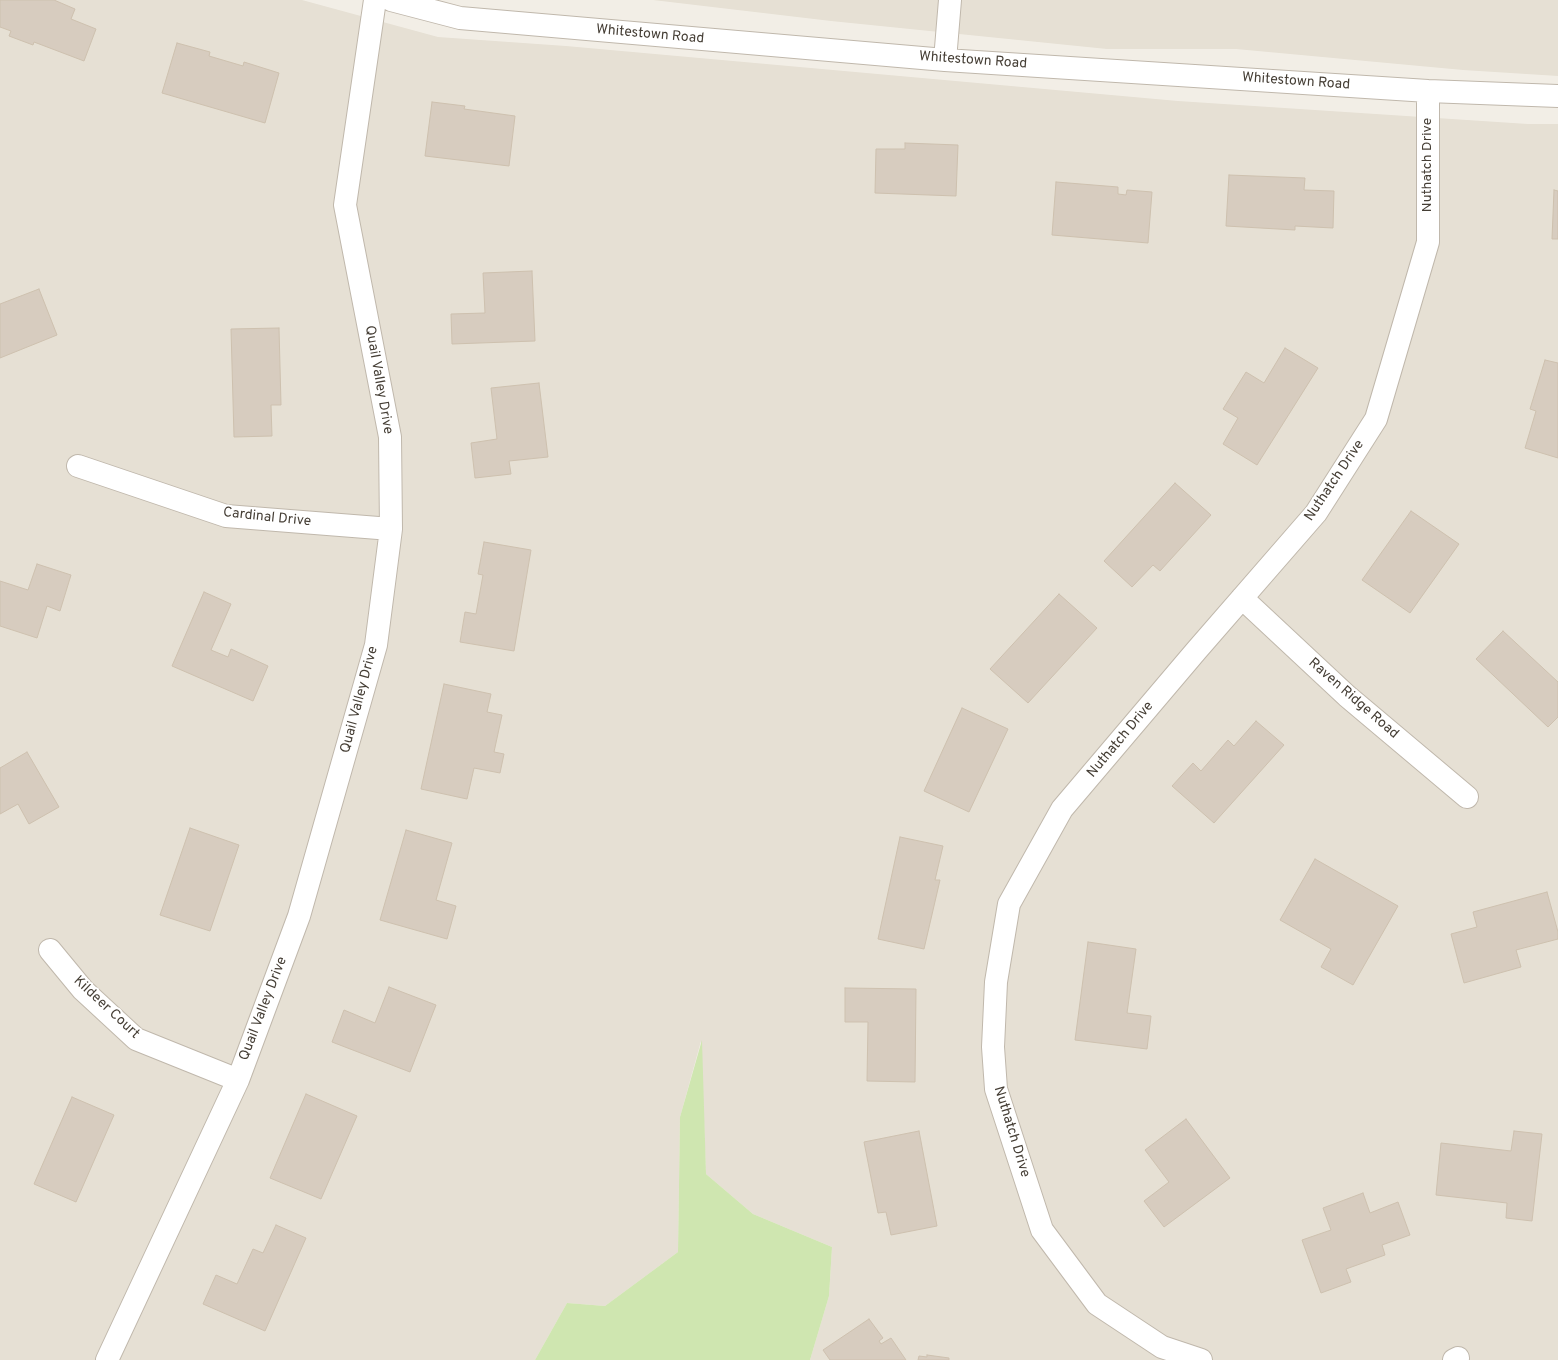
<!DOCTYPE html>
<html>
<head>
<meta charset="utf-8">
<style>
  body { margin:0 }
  canvas { display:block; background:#f2eee6 }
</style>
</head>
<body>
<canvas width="1558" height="1360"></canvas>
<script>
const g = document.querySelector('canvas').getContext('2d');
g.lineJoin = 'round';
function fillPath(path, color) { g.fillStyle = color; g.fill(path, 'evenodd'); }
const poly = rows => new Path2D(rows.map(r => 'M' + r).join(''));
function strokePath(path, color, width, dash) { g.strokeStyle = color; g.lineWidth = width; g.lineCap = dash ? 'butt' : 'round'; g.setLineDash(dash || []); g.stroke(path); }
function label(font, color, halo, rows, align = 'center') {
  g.font = font + ' Overpass,sans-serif'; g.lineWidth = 4; g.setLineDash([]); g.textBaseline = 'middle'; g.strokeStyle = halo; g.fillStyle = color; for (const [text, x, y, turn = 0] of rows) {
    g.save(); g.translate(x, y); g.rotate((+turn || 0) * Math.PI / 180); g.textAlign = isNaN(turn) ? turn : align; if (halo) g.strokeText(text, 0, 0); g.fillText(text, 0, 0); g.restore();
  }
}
fillPath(poly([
  [0,0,302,0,438,37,566,46,1178,101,1528,124,1558,124,1558,1360,810,1360,829,1296,832,1247,753,1214,706,1174,701,1041,680,1117,678,1252,605,1306,567,1303,535,1360,0,1360],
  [653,0,1558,0,1558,76,1463,70,1236,49,1107,49,831,21]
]), '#e6e0d4');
fillPath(poly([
  [702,1040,706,1174,753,1214,832,1247,829,1296,810,1360,535,1360,567,1303,605,1306,678,1252,680,1117]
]), '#cfe6b0');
const building = poly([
  [0,0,54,0,75,9,71,19,96,29,84,61,34,42,33,45,9,36,11,31,0,27,0,0],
  [177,43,210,52,209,56,243,66,244,62,279,73,265,123,162,93,177,43],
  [432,102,465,106,464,109,515,116,509,166,425,156,432,102],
  [905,143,958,145,956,196,875,193,876,149,905,149,905,143],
  [1229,175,1305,178,1304,190,1334,191,1333,228,1295,226,1295,230,1226,226,1229,175],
  [1056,182,1118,187,1118,194,1126,195,1127,190,1152,192,1148,243,1052,235,1056,182],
  [1554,190,1558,191,1558,239,1552,239,1554,190],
  [532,271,535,341,452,344,451,314,485,313,483,273,532,271],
  [39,289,57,335,0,358,0,304,39,289],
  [279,328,281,405,271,405,272,436,234,437,231,329,279,328],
  [1285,348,1318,368,1257,465,1223,444,1238,418,1223,409,1246,372,1264,383,1285,348],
  [1545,360,1558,363,1558,458,1525,448,1536,411,1530,409,1545,360],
  [539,383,548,457,509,461,511,474,475,478,471,443,497,439,491,388,539,383],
  [1175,483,1211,515,1160,571,1153,565,1132,587,1104,561,1175,483],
  [1411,511,1459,544,1410,613,1362,580,1411,511],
  [484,542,531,550,514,651,460,642,465,612,476,614,483,575,478,574,484,542],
  [37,564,71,575,60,611,47,606,37,638,0,626,0,581,28,590,37,564],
  [204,592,231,604,211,650,228,657,231,649,268,666,253,701,172,666,204,592],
  [1059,594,1097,628,1028,703,990,669,1059,594],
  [1503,631,1558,682,1558,717,1548,727,1476,659,1503,631],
  [444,684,491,694,487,712,502,715,494,752,504,754,500,773,474,768,467,799,421,789,444,684],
  [962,708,1008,729,969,812,924,791,962,708],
  [1256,721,1284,745,1214,823,1172,786,1193,763,1201,771,1228,740,1234,746,1256,721],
  [27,752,59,807,29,824,18,804,0,814,0,768,27,752],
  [190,828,239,845,210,931,160,915,190,828],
  [406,830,452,843,436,900,456,906,447,939,380,920,406,830],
  [900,837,943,846,935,880,940,880,924,949,878,939,900,837],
  [1315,859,1398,906,1353,985,1321,967,1331,949,1280,920,1315,859],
  [1547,892,1558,932,1558,939,1516,950,1521,967,1464,983,1451,934,1477,927,1473,912,1547,892],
  [1088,942,1136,949,1127,1013,1151,1016,1147,1049,1075,1040,1088,942],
  [389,987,436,1005,410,1072,332,1042,344,1010,375,1023,389,987],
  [845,988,916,989,915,1082,867,1081,868,1022,845,1022,845,988],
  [306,1094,357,1116,321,1199,270,1178,306,1094],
  [72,1097,114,1115,76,1202,34,1184,72,1097],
  [1186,1119,1230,1178,1164,1227,1144,1201,1169,1182,1145,1150,1186,1119],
  [919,1131,937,1226,891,1235,886,1212,878,1213,864,1142,919,1131],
  [1514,1131,1542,1134,1532,1221,1506,1218,1507,1203,1436,1195,1441,1143,1511,1151,1514,1131],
  [1363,1193,1370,1213,1398,1202,1410,1235,1382,1245,1385,1255,1346,1269,1351,1282,1321,1293,1302,1240,1331,1230,1323,1208,1363,1193],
  [276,1225,306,1238,265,1331,203,1304,216,1275,237,1284,253,1249,263,1253,276,1225],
  [869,1319,883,1338,879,1341,881,1344,891,1338,906,1360,830,1360,823,1350,869,1319],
  [927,1355,949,1358,949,1360,918,1360,919,1356,927,1357,927,1355]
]);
fillPath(building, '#d7ccbf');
strokePath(building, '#cec1af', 1);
const minor = poly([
  [391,0,460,18,945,60,1428,91,1558,96],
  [945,60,950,0],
  [78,466,226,516,391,529],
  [1242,598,1347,696,1467,797],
  [50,950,83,990,136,1039,238,1080],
  [107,1360,238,1080,299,916,376,645,391,529,390,437,345,205,375,0],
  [1201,1360,1162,1347,1097,1304,1042,1230,996,1089,993,1047,996,982,1009,904,1062,809,1196,651,1316,513,1376,419,1428,242,1428,91],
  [1454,1360,1458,1358]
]);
strokePath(minor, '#c0b8ac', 24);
strokePath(minor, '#fff', 22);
label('14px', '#453e35', '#fff', [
  ["Whitestown Road",650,35,5],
  ["Whitestown Road",973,61,4],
  ["Whitestown Road",1296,82,4],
  ["Nuthatch Drive",1428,165,-90],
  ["Quail Valley Drive",378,380,80],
  ["Nuthatch Drive",1335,481,-56],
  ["Cardinal Drive",267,518,6],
  ["Raven Ridge Road",1353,699,41],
  ["Quail Valley Drive",360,700,-75],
  ["Nuthatch Drive",1121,740,-50],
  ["Kildeer Court",106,1008,43],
  ["Quail Valley Drive",264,1009,-69],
  ["Nuthatch Drive",1011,1132,73]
]);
</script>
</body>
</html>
